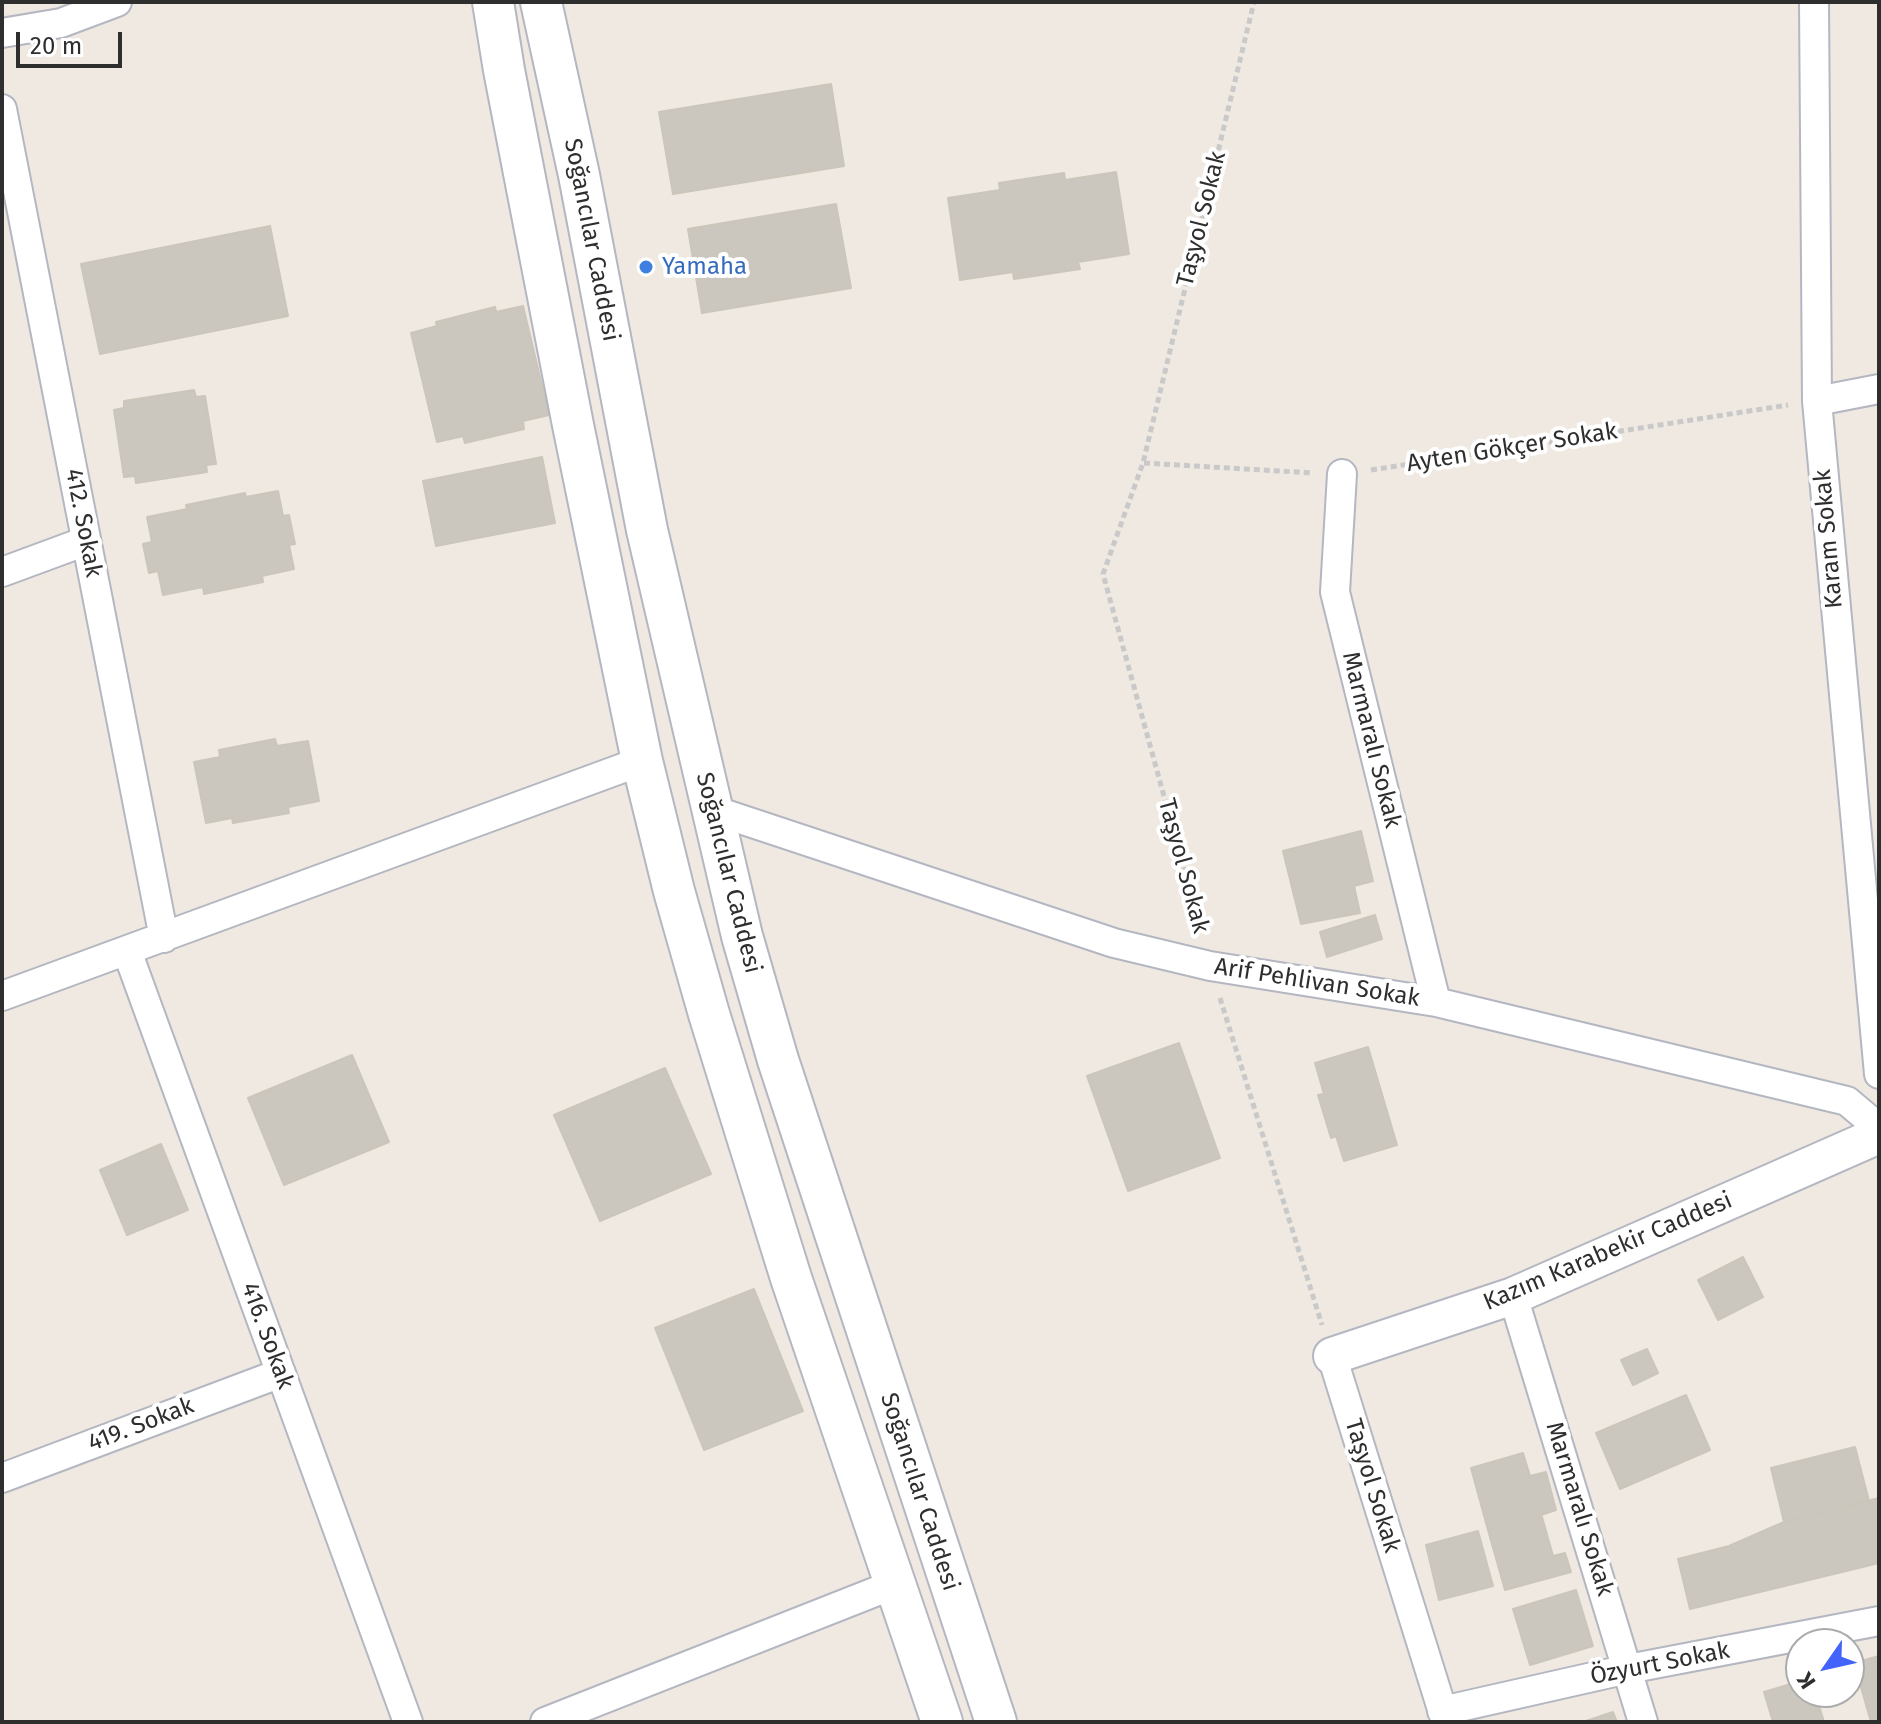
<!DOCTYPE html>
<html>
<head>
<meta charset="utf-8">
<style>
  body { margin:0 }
  #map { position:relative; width:1881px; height:1724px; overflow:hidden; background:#efe9e1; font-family:"Fira Sans",sans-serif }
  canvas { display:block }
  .frame { position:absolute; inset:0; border:4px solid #2e2e2e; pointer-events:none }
  .north { position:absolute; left:1785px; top:1628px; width:80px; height:80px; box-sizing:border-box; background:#fff; border:2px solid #ababab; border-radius:50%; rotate:236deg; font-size:22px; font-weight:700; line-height:32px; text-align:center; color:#2e2e2e }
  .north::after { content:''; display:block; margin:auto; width:28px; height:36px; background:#4264fb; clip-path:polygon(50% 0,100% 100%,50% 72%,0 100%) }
  .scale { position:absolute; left:16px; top:32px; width:106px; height:36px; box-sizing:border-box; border:4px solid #2e2e2e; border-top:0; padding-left:10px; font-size:24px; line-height:28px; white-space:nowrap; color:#2e2e2e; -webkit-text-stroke:6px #fff; paint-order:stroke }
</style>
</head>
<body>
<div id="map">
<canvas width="1881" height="1724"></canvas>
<div class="frame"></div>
<div class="north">K</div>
<div class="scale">20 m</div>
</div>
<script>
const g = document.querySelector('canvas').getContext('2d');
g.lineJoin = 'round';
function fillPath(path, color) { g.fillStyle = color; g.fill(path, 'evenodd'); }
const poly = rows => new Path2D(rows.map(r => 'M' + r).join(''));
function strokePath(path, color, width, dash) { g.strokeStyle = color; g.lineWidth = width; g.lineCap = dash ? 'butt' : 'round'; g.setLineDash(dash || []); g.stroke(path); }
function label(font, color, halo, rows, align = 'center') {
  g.font = font + ' "Fira Sans",sans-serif'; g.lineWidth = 8; g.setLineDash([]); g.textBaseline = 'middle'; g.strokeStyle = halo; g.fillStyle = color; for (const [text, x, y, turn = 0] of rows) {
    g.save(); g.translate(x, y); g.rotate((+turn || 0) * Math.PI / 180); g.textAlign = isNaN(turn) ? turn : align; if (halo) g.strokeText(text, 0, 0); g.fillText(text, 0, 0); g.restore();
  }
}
const building = poly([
  [831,84,844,166,673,194,659,112,831,84],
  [1116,172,1129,254,1078,262,1080,269,1014,279,1013,272,960,280,948,198,1000,190,999,183,1064,173,1065,180,1116,172],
  [836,204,851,288,702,313,688,229,836,204],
  [270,226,288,316,100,354,81,264,270,226],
  [523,306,549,415,523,421,524,429,465,443,463,436,437,442,411,333,437,326,436,322,495,307,496,312,523,306],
  [194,390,196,397,205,396,216,464,206,465,207,472,136,483,135,476,124,477,114,410,124,408,124,401,194,390],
  [542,457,555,523,436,546,423,481,542,457],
  [278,491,283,516,289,515,295,544,289,545,294,569,262,576,263,582,204,594,203,587,163,595,158,571,149,573,143,544,152,542,147,517,187,509,186,505,245,493,246,497,278,491],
  [275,739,277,746,308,741,319,801,288,807,289,813,233,823,232,818,206,823,194,762,220,757,219,750,275,739],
  [1361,831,1373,881,1354,886,1360,913,1301,924,1283,851,1361,831],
  [1375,915,1382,939,1327,957,1320,932,1375,915],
  [1179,1043,1220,1158,1128,1191,1087,1076,1179,1043],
  [1368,1047,1397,1145,1344,1161,1336,1136,1331,1138,1318,1095,1324,1094,1315,1063,1368,1047],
  [352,1055,389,1142,284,1185,248,1098,352,1055],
  [665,1068,711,1174,600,1221,554,1115,665,1068],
  [161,1144,188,1210,127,1235,100,1170,161,1144],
  [1743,1257,1763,1297,1718,1320,1698,1280,1743,1257],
  [754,1289,803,1411,704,1450,655,1328,754,1289],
  [1647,1349,1658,1373,1633,1385,1621,1360,1647,1349],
  [1686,1395,1710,1450,1620,1489,1596,1433,1686,1395],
  [1855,1447,1869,1501,1784,1522,1771,1468,1855,1447],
  [1523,1453,1530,1476,1546,1472,1556,1510,1541,1515,1542,1517,1488,1530,1471,1468,1523,1453],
  [1879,1498,1879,1563,1690,1609,1678,1559,1729,1546,1784,1522,1879,1498],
  [1542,1517,1553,1556,1565,1553,1571,1572,1505,1590,1488,1530,1542,1517],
  [1478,1531,1493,1586,1439,1600,1426,1545,1478,1531],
  [1576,1590,1593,1646,1530,1665,1513,1609,1576,1590],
  [1879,1656,1879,1722,1871,1722,1854,1663,1879,1656],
  [1801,1681,1801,1692,1815,1692,1824,1722,1773,1722,1764,1692,1801,1681],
  [1613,1712,1617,1722,1583,1722,1613,1712]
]);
fillPath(building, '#cbc7bf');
strokePath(building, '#cbc5ba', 2);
const minor = poly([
  [1814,2,1817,401,1879,1074],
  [2,33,61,23,117,2],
  [2,109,164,938],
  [1817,401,1879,389],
  [1342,474,1335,592,1436,1002],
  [2,572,86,541],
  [710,809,1114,943,1210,966,1436,1002,1847,1101,1879,1128],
  [127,951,408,1722],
  [2,996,642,761],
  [1513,1296,1643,1722],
  [1332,1356,1446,1722],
  [2,1478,281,1373],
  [1442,1711,1628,1669,1879,1621],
  [545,1722,895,1584]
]);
const tertiary = poly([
  [1332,1356,1513,1296,1879,1135]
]);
const secondary = poly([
  [493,2,504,70,573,425,642,761,674,891,709,1014,791,1278,942,1722],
  [541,2,579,175,647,530,742,936,778,1060,996,1722]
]);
strokePath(minor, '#b4b7c1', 32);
strokePath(tertiary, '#b4b7c1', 40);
strokePath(secondary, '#b4b7c1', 44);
strokePath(poly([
  [1144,463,1313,473],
  [1371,470,1788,405],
  [1201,931,1103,574,1143,463,1254,2],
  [1220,998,1322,1325]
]), '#c9c9c9', 5, [6, 4]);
strokePath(minor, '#fff', 28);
strokePath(tertiary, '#fff', 36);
strokePath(secondary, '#fff', 40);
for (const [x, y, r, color] of [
  [646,267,8,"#3f7fe0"]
]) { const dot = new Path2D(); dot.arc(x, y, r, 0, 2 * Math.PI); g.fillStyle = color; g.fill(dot); strokePath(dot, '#fff', 3); }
label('24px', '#2e2e2e', '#fff', [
  ["Taşyol Sokak",1202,219,-76],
  ["Soğancılar Caddesi",591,240,79],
  ["Ayten Gökçer Sokak",1512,448,-9],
  ["412. Sokak",83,523,79],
  ["Karam Sokak",1829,539,-95],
  ["Marmaralı Sokak",1371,740,76],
  ["Taşyol Sokak",1183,866,75],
  ["Soğancılar Caddesi",728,873,76],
  ["Arif Pehlivan Sokak",1317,983,9],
  ["Kazım Karabekir Caddesi",1608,1252,-23],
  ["416. Sokak",267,1336,70],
  ["419. Sokak",141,1425,-21],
  ["Taşyol Sokak",1372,1486,73],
  ["Soğancılar Caddesi",919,1492,72],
  ["Marmaralı Sokak",1579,1509,73],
  ["Özyurt Sokak",1660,1664,-11]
]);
label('24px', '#366cbe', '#fff', [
  ["Yamaha",662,267]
], 'left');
</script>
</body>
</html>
